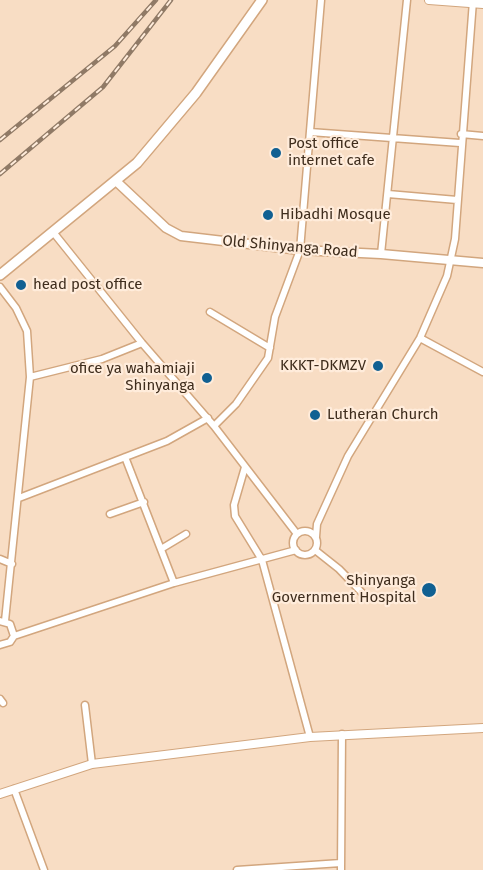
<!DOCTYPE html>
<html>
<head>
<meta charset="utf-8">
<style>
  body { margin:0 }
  canvas { display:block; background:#f8ddc4 }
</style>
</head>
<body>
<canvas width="483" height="870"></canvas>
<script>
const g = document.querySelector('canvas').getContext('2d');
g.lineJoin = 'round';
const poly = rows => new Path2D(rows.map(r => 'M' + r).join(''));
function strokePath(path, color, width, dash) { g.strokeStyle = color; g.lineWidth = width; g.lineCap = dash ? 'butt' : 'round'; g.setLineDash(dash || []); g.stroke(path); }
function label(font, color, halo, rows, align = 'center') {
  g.font = font + ' "Fira Sans",sans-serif'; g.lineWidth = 4.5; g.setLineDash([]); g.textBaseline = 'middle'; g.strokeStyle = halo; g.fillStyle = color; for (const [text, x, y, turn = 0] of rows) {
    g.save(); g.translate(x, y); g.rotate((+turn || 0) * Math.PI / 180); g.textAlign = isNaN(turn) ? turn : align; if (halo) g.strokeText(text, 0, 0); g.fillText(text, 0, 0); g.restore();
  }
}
const minor = poly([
  [310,132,460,143],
  [461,134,483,136],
  [388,194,457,200],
  [53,232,142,343,214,426,297,534],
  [381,254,407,0],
  [0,287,16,308,27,331,30,377,5,621],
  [210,312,270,348],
  [420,338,483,372],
  [30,377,102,359,142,343],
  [214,426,236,404,268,358,275,317,300,250,321,0],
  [125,457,174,583],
  [245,467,234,505,235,516,262,560,310,737],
  [19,498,167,441,208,418],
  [110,514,144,502],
  '293 543a12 12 0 1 1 24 0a12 12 0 1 1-24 0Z',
  [316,537,317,524,348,456,420,338,447,276,455,239,473,1],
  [161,549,186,534],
  [315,550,339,569,368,599],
  [0,559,12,564],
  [0,621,10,624,14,636,10,642,0,645],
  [14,636,174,583,296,550],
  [0,699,3,703],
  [85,705,92,764],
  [14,789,44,870],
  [237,870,341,863],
  [341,870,342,734]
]);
const tertiary = poly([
  [429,0,483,4],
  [0,794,92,764,310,737,483,728]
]);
const secondary = poly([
  [117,182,166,228,181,236,300,250,381,254,483,263]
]);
const trunk = poly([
  [0,275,137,163,196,93,262,0]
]);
strokePath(minor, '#d2a67e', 9);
strokePath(tertiary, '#d2a67e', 10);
strokePath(secondary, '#d2a67e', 11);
strokePath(trunk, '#d2a67e', 12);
strokePath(minor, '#fff', 6);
strokePath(tertiary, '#fff', 8);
strokePath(secondary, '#fff', 8);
strokePath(trunk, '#fff', 9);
const rail = poly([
  [0,140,115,46,156,0],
  [0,174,103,87,171,0]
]);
strokePath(rail, '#907a66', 4.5);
strokePath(rail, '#ffecdb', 2, [7]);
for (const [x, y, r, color] of [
  [276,153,6,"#116092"],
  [268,215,6,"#116092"],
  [21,285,6,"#116092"],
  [378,366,6,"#116092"],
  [207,378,6,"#116092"],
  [315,415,6,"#116092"],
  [429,590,8,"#116092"]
]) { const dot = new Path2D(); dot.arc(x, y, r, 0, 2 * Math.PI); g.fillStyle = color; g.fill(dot); strokePath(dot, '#ffecdb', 2); }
label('15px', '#3f2d1d', '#ffecdb', [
  ["Post office",288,144],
  ["internet cafe",288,161],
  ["Hibadhi Mosque",280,215],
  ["head post office",33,285],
  ["KKKT-DKMZV",366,366,"right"],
  ["ofice ya wahamiaji",195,369,"right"],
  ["Shinyanga",195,386,"right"],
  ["Lutheran Church",327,415],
  ["Shinyanga",416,581,"right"],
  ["Government Hospital",416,598,"right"]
], 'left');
label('15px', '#3f2d1d', '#ffecdb', [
  ["Old Shinyanga Road",290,247,5]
]);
</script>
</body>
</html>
